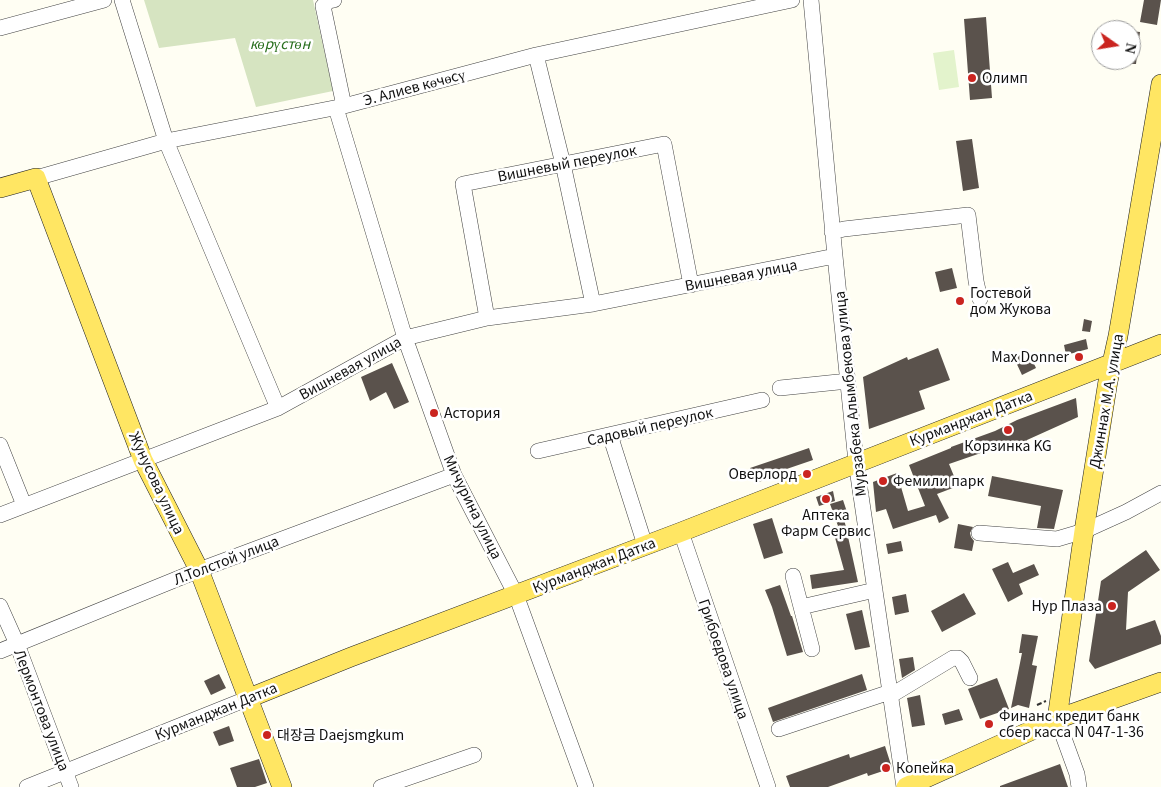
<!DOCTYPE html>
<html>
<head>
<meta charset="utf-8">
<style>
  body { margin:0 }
  #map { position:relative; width:1161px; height:787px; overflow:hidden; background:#fffef3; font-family:Georgia,serif }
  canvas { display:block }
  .north { position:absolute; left:1091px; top:20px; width:50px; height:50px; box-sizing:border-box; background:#fff; border:1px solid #9f9f9f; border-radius:50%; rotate:103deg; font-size:14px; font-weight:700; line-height:20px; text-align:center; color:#101010 }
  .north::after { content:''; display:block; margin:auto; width:18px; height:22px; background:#ca241f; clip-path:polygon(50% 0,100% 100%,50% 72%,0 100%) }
</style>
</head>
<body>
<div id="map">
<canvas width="1161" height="787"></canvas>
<div class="north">N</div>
</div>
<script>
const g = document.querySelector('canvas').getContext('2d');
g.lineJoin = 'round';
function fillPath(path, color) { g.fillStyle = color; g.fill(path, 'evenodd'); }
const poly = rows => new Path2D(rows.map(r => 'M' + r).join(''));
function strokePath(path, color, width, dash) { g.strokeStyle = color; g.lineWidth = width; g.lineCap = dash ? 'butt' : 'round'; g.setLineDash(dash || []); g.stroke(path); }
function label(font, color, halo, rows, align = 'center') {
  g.font = font + ' Georgia,"Noto Sans KR",serif'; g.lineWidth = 5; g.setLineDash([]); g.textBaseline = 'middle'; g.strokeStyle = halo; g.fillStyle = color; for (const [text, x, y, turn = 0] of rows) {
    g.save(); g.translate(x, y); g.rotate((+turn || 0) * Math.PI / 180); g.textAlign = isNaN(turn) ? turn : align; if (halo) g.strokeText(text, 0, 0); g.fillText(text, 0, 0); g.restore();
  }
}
fillPath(poly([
  [144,0,313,0,333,91,256,107,235,38,159,48]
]), '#d6e4c1');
fillPath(poly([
  [954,50,959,87,939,90,933,53]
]), '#e3f3cc');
fillPath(poly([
  [1144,0,1161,0,1157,25,1140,22],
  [986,17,992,98,970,100,964,19],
  [1131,31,1140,32,1136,64,1131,64],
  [972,139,979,188,963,191,956,141],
  [952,268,957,288,940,292,935,272],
  [1084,319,1092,321,1090,332,1082,331],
  [1086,339,1088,349,1066,355,1064,345],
  [938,348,950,380,919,391,925,409,869,429,863,377,907,357,908,360],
  [1028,351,1036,368,1022,375,1014,358],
  [392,363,409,402,394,409,386,392,370,401,361,377],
  [1076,398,1078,417,1027,440,1027,441,1007,452,1004,445,949,464,958,486,937,494,949,518,939,523,936,515,893,529,886,509,876,512,873,482,897,473,908,511,925,506,909,465,951,448,951,447,995,431,1017,420],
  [809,448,813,460,766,476,767,479,756,483,750,468],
  [992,476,1063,490,1054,529,1037,528,1041,506,988,496],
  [833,491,835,501,819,506,816,497],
  [843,500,847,512,843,514,858,582,812,589,810,575,844,570,832,527,838,526,830,504],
  [772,518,783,553,764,559,753,524],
  [958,524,973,527,970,533,971,537,974,541,972,551,954,548],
  [901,541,903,551,888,554,886,544],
  [1146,550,1160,570,1128,592,1126,630,1155,620,1161,636,1161,644,1095,669,1089,661,1101,581],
  [1008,562,1013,573,1034,564,1039,575,1019,584,1023,594,1008,602,992,569],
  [780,585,791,616,792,616,803,652,787,656,772,607,765,590],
  [964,593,976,614,942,632,931,611],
  [906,594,909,612,895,615,892,597],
  [862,610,870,647,855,650,846,614],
  [1022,634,1038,636,1032,665,1037,666,1029,708,1018,705,1011,708,1022,653,1019,653],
  [913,657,915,670,902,678,899,659],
  [219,674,226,688,211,695,204,681],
  [862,674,867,690,773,722,768,708],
  [997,678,1009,709,980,719,968,689],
  [920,695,925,725,912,727,907,698],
  [959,709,963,720,945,725,942,714],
  [229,726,234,741,219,746,213,732],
  [885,746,892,768,868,776,867,773,828,787,790,787,786,776,849,754,850,758],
  [259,759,267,783,255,787,237,787,230,768],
  [1060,764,1068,787,1000,787,1000,786]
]), '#5a524c');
const minor = poly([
  [122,0,166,141,278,408],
  [334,0,329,1,323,6,344,106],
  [811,0,835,256,856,462,904,787],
  [0,28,104,0],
  [536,55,563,164,593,304],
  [336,108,405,338,454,475,516,595,586,787],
  [36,178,166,141,344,106,536,55,792,0],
  [832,232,844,229,968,215,976,281,980,299],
  [487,318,463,184,664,144,691,285],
  [780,388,848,381],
  [610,435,645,545],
  [0,445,24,505],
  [538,451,762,400],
  [0,515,278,408,405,338,487,318,593,304,835,256],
  [681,532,768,787],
  [979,533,1057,539,1084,531,1126,512,1161,493],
  [793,576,812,649],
  [0,606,17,644,71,787],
  [801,607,875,590],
  [0,651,199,570,454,475],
  [890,696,953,658,958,658,962,662,970,678],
  [1057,719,1077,774,1079,787],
  [779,729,890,692],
  [27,787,249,698],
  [381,787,474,755]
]);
const major = poly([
  [0,188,36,178,143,460,199,570,282,787],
  [249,698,351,657,681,532,1161,344],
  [1057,719,1084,531,1108,381,1118,336,1161,84],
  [906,787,1057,719,1161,682]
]);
strokePath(minor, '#434343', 16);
strokePath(major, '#212121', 20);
strokePath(poly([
  [1037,705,1046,701]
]), '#323232', 2, [5, 2.5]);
strokePath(minor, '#fff', 15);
strokePath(major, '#ffe663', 19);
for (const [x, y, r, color] of [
  [972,78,5,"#ca241f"],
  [960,301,5,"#ca241f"],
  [1079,357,5,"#ca241f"],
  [434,413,5,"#ca241f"],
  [1008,430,5,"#ca241f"],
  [807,474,5,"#ca241f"],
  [883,481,5,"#ca241f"],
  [826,499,5,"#ca241f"],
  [1112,606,5,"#ca241f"],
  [989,724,5,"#ca241f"],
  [267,735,5,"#ca241f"],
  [886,768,5,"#ca241f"]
]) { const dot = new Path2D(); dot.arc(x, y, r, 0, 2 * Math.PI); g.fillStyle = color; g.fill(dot); strokePath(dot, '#fff', 2); }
label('italic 14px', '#266d1b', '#fff', [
  ["көрүстөн",280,44]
]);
label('14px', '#101010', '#fff', [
  ["Олимп",982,78],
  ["Гостевой",970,293],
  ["дом Жукова",970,309],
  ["Max Donner",1069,357,"right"],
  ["Астория",444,413],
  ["Корзинка KG",1008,446,"center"],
  ["Оверлорд",797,474,"right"],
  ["Фемили парк",893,481],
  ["Аптека",826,515,"center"],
  ["Фарм Сервис",826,531,"center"],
  ["Нур Плаза",1102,606,"right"],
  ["Финанс кредит банк",999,716],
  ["сбер касса N 047-1-36",999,732],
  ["대장금 Daejsmgkum",277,735],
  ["Копейка",896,768]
], 'left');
label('14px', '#101010', '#fff', [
  ["Э. Алиев көчөсү",414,87,-15],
  ["Вишневый переулок",567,163,-11],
  ["Вишневая улица",741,275,-11],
  ["Вишневая улица",350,368,-29],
  ["Мурзабека Алымбекова улица",850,394,-96],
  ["Джиннах М.А. улица",1106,401,-80],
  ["Курманджан Датка",971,418,-21],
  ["Садовый переулок",650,426,-13],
  ["Жунусова улица",157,483,65],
  ["Мичурина улица",473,507,64],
  ["Л.Толстой улица",226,560,-21],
  ["Курманджан Датка",594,565,-21],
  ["Грибоедова улица",724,659,71],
  ["Лермонтова улица",42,710,69],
  ["Курманджан Датка",216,711,-22]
]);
</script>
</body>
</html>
